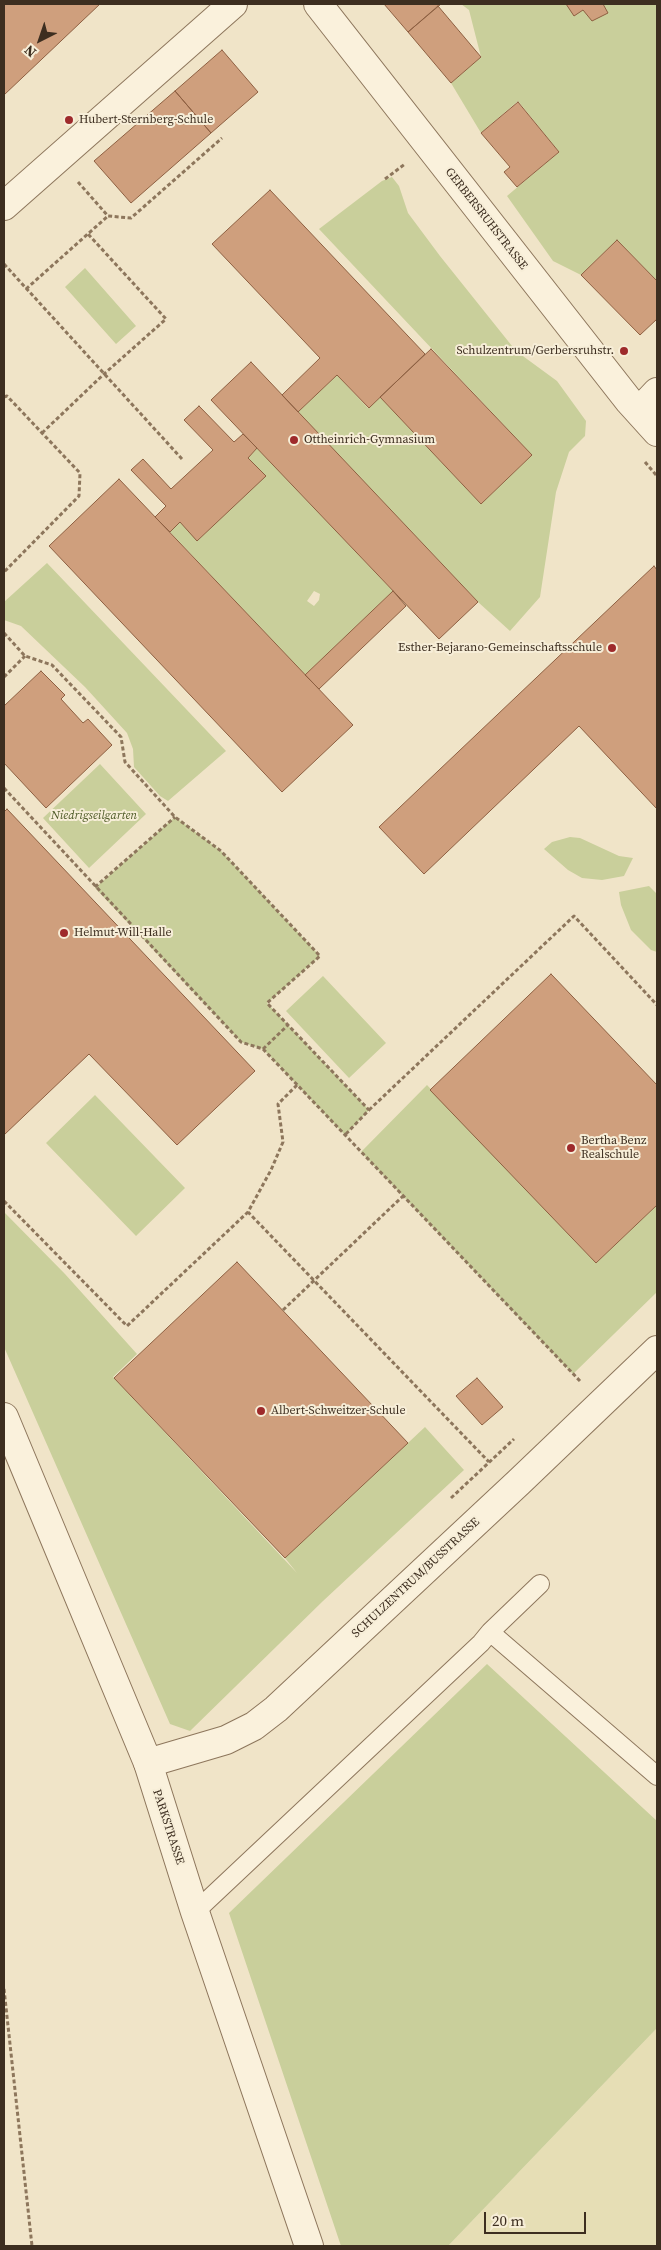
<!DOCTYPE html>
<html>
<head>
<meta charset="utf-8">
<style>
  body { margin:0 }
  #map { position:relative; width:661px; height:2250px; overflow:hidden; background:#f0e4c8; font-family:"Source Serif 4",serif }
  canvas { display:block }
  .frame { position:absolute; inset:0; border:5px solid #3d2e20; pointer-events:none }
  .north { position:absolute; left:15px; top:15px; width:50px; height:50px; -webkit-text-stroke:4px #f7eed8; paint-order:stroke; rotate:221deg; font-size:14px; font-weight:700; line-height:20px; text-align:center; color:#3d2e20 }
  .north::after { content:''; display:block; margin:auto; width:18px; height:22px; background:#3d2e20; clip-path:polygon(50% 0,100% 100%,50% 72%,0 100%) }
  .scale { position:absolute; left:484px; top:2212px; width:102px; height:22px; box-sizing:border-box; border:2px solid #3d2e20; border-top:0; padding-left:6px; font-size:15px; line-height:18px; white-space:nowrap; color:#3d2e20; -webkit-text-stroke:4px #f7eed8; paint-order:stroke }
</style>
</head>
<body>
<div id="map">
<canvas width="661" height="2250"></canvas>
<div class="frame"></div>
<div class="north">N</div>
<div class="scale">20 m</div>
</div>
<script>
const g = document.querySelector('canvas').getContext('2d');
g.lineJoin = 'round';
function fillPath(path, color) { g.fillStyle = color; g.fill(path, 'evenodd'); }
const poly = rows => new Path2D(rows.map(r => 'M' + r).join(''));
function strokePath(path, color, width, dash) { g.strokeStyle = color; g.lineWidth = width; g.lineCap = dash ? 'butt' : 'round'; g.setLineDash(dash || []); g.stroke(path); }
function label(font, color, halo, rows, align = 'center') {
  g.font = font + ' "Source Serif 4",serif'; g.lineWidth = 4; g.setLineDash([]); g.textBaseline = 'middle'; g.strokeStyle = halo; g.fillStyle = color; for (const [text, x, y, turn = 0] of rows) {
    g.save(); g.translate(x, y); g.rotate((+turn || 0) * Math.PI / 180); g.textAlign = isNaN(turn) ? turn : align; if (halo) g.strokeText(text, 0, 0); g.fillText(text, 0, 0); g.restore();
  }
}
fillPath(poly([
  [657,2028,657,2246,448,2246]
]), '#e6deb5');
fillPath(poly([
  [461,4,657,4,657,281,617,240,581,275,553,261,507,196,559,152,518,101,481,133,451,83,481,57,469,10],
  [392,177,399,186,408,213,440,256,516,351,557,381,586,421,585,436,569,452,556,492,540,597,510,631,478,602,298,412,337,375,368,408,380,397,481,504,532,455,319,229,382,181],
  [85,268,136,326,116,344,65,287],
  [257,448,393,591,305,675,170,532,180,522,198,540,265,476,248,458],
  [314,591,320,594,319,600,314,606,307,601],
  [47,563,226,751,168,801,160,796,134,767,133,749,127,733,85,687,21,626,4,620,4,602],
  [100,764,146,814,89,868,43,818],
  [175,817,221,851,320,956,267,1003,369,1110,345,1135,263,1049,241,1042,95,888],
  [570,837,580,838,619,856,633,858,624,876,602,880,582,878,568,870,544,849,552,842],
  [649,886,657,894,657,952,651,950,631,930,621,905,619,892],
  [323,976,386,1043,349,1078,286,1011],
  [427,1085,596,1263,657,1205,657,1292,573,1374,361,1152],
  [95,1095,185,1188,136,1236,46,1143],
  [4,1212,65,1274,137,1354,113,1377,297,1573,285,1558,425,1427,464,1470,323,1601,190,1731,170,1724,4,1347],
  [487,1664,657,1821,657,2028,448,2246,341,2246,229,1913]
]), '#c9cf9b');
const building = poly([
  [4,4,100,4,4,95,4,4],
  [384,4,441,4,408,32,384,4],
  [566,4,603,4,608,13,592,21,583,10,574,16,566,4],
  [438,6,481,57,451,83,408,32,438,6],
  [222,50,258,92,211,133,175,91,222,50],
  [175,91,211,133,131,203,94,161,175,91],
  [518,102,559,152,517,187,504,172,510,167,481,133,518,102],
  [270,190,425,354,369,408,337,375,298,412,282,395,320,358,212,244,270,190],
  [617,240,657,281,657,319,640,335,581,275,617,240],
  [431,349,532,455,481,504,380,397,431,349],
  [251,362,478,602,439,639,211,400,251,362],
  [199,406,234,442,243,434,257,448,248,458,266,476,197,541,180,522,170,532,155,517,166,506,131,470,143,459,171,489,213,450,184,420,199,406],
  [119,479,353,725,282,792,49,546,119,479],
  [654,566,657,570,657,809,579,726,424,874,379,827,654,566],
  [393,591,406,606,319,689,305,675,393,591],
  [41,671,65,695,61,699,83,723,88,719,112,745,46,808,4,763,4,706,41,671],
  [7,809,255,1071,177,1145,89,1054,4,1135,4,812,7,809],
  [551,974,657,1085,657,1205,596,1263,430,1090,551,974],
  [237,1262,408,1443,285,1558,114,1378,237,1262],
  [477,1378,503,1407,482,1425,456,1396,477,1378]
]);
fillPath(building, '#cf9f7d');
strokePath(building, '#8d5f41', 1);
const service = poly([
  [490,1632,540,1584],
  [195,1912,481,1643,490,1632,657,1776]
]);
const minor = poly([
  [318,4,629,401,657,432],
  [4,206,233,4],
  [639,411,657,392],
  [148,1763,226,1740,254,1726,276,1709,519,1482,657,1350]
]);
const tertiary = poly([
  [4,1417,148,1763,195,1912,309,2246]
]);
strokePath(service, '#8d765c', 20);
strokePath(minor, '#8d765c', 30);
strokePath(tertiary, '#8d765c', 30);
strokePath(poly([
  [385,179,405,164],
  [78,182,108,216,131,218,222,138],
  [4,264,182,459],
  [26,289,108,216],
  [4,397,7,396,80,473,79,496,4,572],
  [42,433,104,374,166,319,88,234],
  [645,462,657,476],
  [4,633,25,656,52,665,121,737,125,762,175,817,221,851,320,956,267,1003,369,1110,345,1135],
  [4,677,25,656],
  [4,788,241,1042,263,1049,580,1381],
  [95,887,175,817],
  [263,1049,288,1025],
  [297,1085,278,1104,283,1142,271,1170,248,1212,489,1462],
  [369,1110,574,916,657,1005],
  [4,1201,127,1326,248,1212],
  [283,1310,403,1196],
  [451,1498,514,1439],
  [4,1989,32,2246]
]), '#8d765c', 3, [4, 2.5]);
strokePath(service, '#faf1dc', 18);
strokePath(minor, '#faf1dc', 28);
strokePath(tertiary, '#faf1dc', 28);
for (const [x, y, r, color] of [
  [69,120,5,"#9e2a2b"],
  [624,351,5,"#9e2a2b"],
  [294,440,5,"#9e2a2b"],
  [612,648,5,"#9e2a2b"],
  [64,933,5,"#9e2a2b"],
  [571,1148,5,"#9e2a2b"],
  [261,1411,5,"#9e2a2b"]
]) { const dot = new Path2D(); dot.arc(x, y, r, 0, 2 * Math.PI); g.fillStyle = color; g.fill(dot); strokePath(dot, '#f7eed8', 2); }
label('12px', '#3d2e20', '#f7eed8', [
  ["Hubert-Sternberg-Schule",79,120],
  ["Schulzentrum/Gerbersruhstr.",614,351,"right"],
  ["Ottheinrich-Gymnasium",304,440],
  ["Esther-Bejarano-Gemeinschaftsschule",602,648,"right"],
  ["Helmut-Will-Halle",74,933],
  ["Bertha Benz",581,1141],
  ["Realschule",581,1155],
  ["Albert-Schweitzer-Schule",271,1411]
], 'left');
label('12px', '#3d2e20', '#f7eed8', [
  ["GERBERSRUHSTRASSE",486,219,52],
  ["SCHULZENTRUM/BUSSTRASSE",416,1578,-43],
  ["PARKSTRASSE",168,1827,72]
]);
label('italic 12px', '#4d5a26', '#f7eed8', [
  ["Niedrigseilgarten",94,816]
]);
</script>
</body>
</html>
